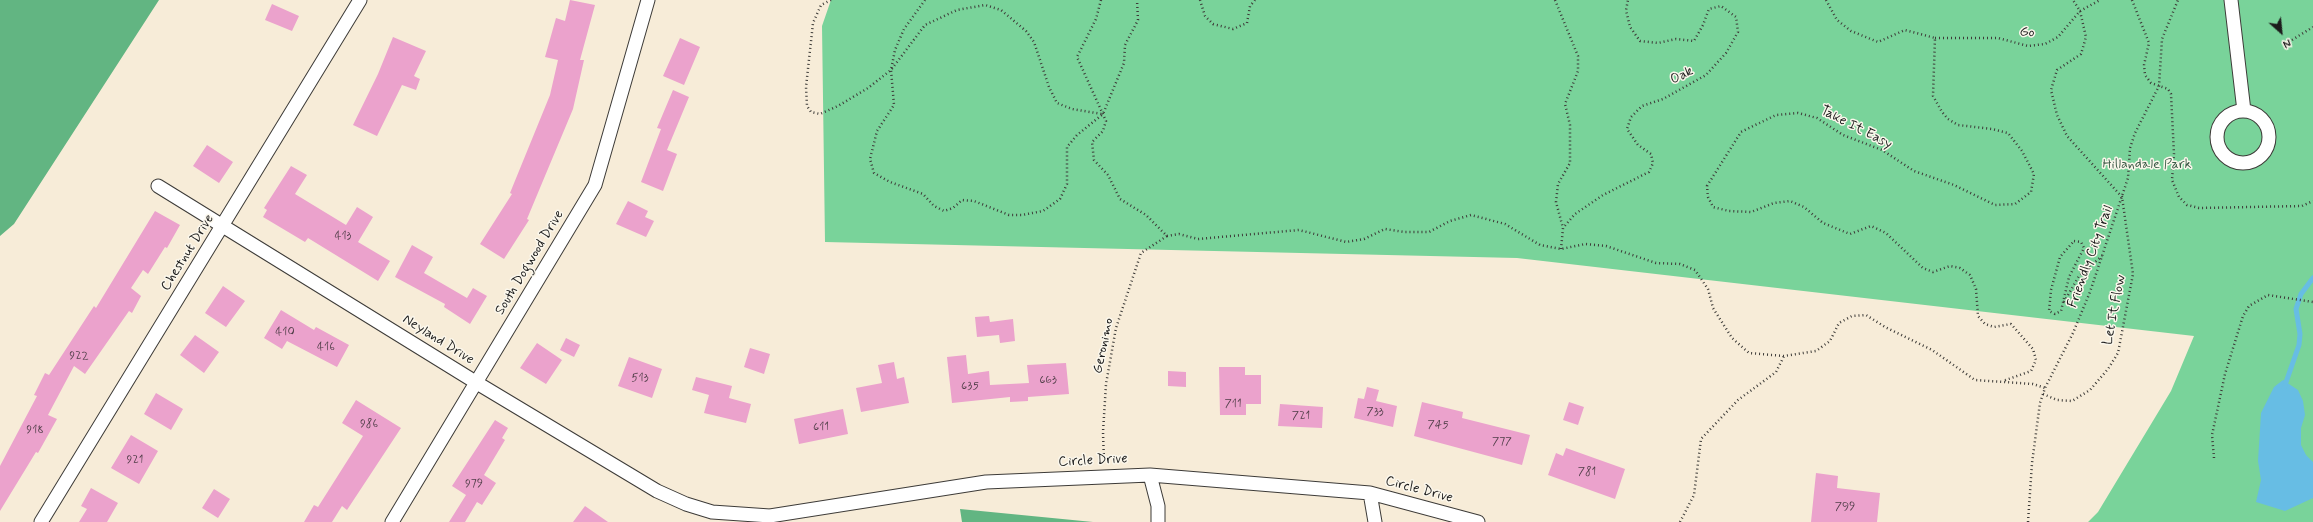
<!DOCTYPE html>
<html>
<head>
<meta charset="utf-8">
<style>
  body { margin:0 }
  #map { position:relative; width:2313px; height:522px; overflow:hidden; background:#f7ecd8; font-family:Mynerve,sans-serif }
  canvas { display:block }
  .north { position:absolute; left:2261px; top:12px; width:40px; height:40px; -webkit-text-stroke:3px #fbf7ec; paint-order:stroke; rotate:153deg; font-size:11px; font-weight:700; line-height:16px; text-align:center; color:#1c1c1c }
  .north::after { content:''; display:block; margin:auto; width:14px; height:18px; background:#1c1c1c; clip-path:polygon(50% 0,100% 100%,50% 72%,0 100%) }
</style>
</head>
<body>
<div id="map">
<canvas width="2313" height="522"></canvas>
<div class="north">N</div>
</div>
<script>
const g = document.querySelector('canvas').getContext('2d');
g.lineJoin = 'round';
function fillPath(path, color) { g.fillStyle = color; g.fill(path, 'evenodd'); }
const poly = rows => new Path2D(rows.map(r => 'M' + r).join(''));
function strokePath(path, color, width, dash) { g.strokeStyle = color; g.lineWidth = width; g.lineCap = dash ? 'butt' : 'round'; g.setLineDash(dash || []); g.stroke(path); }
function label(font, color, halo, rows, align = 'center') {
  g.font = font + ' Mynerve,sans-serif'; g.lineWidth = 3; g.setLineDash([]); g.textBaseline = 'middle'; g.strokeStyle = halo; g.fillStyle = color; for (const [text, x, y, turn = 0] of rows) {
    g.save(); g.translate(x, y); g.rotate((+turn || 0) * Math.PI / 180); g.textAlign = isNaN(turn) ? turn : align; if (halo) g.strokeText(text, 0, 0); g.fillText(text, 0, 0); g.restore();
  }
}
fillPath(poly([
  [831,0,2313,0,2313,522,2088,522,2098,512,2171,391,2194,336,1517,258,825,242,822,26]
]), '#79d39a');
fillPath(poly([
  [0,0,159,0,14,224,0,236],
  [960,509,1093,522,962,522]
]), '#62b582');
fillPath(poly([
  [2283,380,2298,390,2303,401,2305,415,2301,428,2301,445,2306,455,2313,462,2313,498,2285,511,2256,502,2261,480,2258,461,2261,413,2274,387]
]), '#67bde4');
strokePath(poly([
  [2284,388,2299,345,2300,334,2296,309,2301,294,2313,278]
]), '#67bde4', 5);
fillPath(poly([
  [570,0,595,5,580,60,584,60,573,109,527,219,529,220,504,259,480,244,512,194,510,193,550,95,558,60,545,57,556,18,565,21],
  [272,4,299,16,292,31,265,20],
  [393,37,426,51,414,76,420,79,416,90,402,85,377,136,353,125,378,74],
  [680,38,700,47,684,85,663,76],
  [673,90,689,97,667,150,677,154,663,191,641,182,661,129,657,128],
  [207,145,233,162,219,183,193,166],
  [291,166,307,175,295,194,346,225,357,207,373,217,358,242,390,261,378,281,308,238,305,242,263,217,267,210,264,208],
  [628,201,648,211,645,217,654,221,646,237,616,224],
  [155,211,180,225,167,248,165,247,148,274,143,270,131,288,141,296,132,313,129,311,85,374,74,366,48,415,57,419,38,453,36,452,0,511,0,466,37,396,34,395,45,373,49,375,94,306,96,308],
  [412,245,433,257,424,273,467,298,473,288,487,296,470,324,444,307,445,304,395,277],
  [223,286,245,301,226,327,205,313],
  [281,310,314,330,316,327,349,345,337,367,287,341,282,349,264,338],
  [989,316,990,322,1013,319,1015,341,1000,343,999,335,977,337,975,317],
  [195,335,219,352,204,373,180,355],
  [566,338,580,345,574,357,560,350],
  [537,343,562,360,546,384,520,368],
  [750,348,770,354,764,374,744,367],
  [966,355,968,374,989,371,990,385,1029,383,1027,365,1066,363,1069,394,1028,397,1028,401,1010,402,1010,397,952,403,947,357],
  [629,357,662,369,652,398,618,386],
  [894,362,897,379,904,377,909,403,861,412,856,388,882,383,878,365],
  [1219,367,1245,367,1245,375,1261,375,1261,404,1246,404,1246,415,1220,415],
  [1168,371,1186,372,1186,387,1168,386],
  [696,377,732,386,729,398,751,404,746,423,704,413,709,395,692,390],
  [1367,387,1379,390,1376,401,1397,406,1393,427,1354,418,1358,398,1364,399],
  [156,393,183,409,171,430,144,414],
  [356,400,401,428,347,510,342,506,332,522,304,522,314,505,318,507,363,436,342,423],
  [1422,402,1463,412,1462,418,1530,435,1522,465,1414,436],
  [1569,402,1584,407,1578,425,1563,420],
  [1280,404,1323,407,1322,428,1278,426],
  [843,409,848,434,799,444,794,419],
  [495,420,508,428,502,438,505,440,484,475,496,483,482,505,477,502,465,522,449,522,466,495,452,486],
  [131,435,158,451,139,484,111,468],
  [1566,448,1625,469,1615,499,1548,475,1556,453,1563,456],
  [1816,473,1838,476,1837,488,1880,493,1877,522,1811,522],
  [91,488,118,503,107,522,79,522,87,509,81,506],
  [214,489,230,499,218,518,202,508],
  [585,506,608,522,573,522]
]), '#eba2cc');
const street = poly([
  [2231,0,2244,111],
  '2217 137a26 26 0 1 1 52 0a26 26 0 1 1-52 0Z',
  [158,186,477,383,657,491,686,504,712,512,770,516,986,482,1150,475,1370,493,1478,522],
  [1150,475,1158,506,1158,522],
  [1370,493,1375,522],
  [41,522,360,0],
  [392,522,595,185,648,0]
]);
strokePath(street, '#3d3b38', 15);
strokePath(poly([
  [831,0,821,5,813,23,806,87,807,106,811,112,820,114,838,106,868,88,891,70,925,25,957,10,985,5,1001,10,1026,31,1034,42,1049,87,1057,103,1072,109,1102,114],
  [925,0,904,29,895,50,891,70,894,105,877,131,870,159,874,173,890,182,923,194,934,206,944,211,953,208,962,200,974,201,1009,215,1022,215,1043,211,1060,199,1067,184,1067,147,1077,135,1103,114,1124,63,1125,45,1138,20,1137,0],
  [1101,0,1096,19,1077,57,1106,121,1103,131,1092,142,1094,160,1108,175,1120,199,1146,215,1167,236,1179,234,1198,239,1299,230,1346,242,1364,239,1385,229,1404,232,1429,232,1450,221,1471,215,1505,224,1540,245,1561,249,1585,244,1606,246,1656,263,1680,264,1695,270,1708,289,1713,308,1732,338,1749,353,1784,356,1816,351,1830,341,1839,323,1852,316,1866,315,1885,327,1932,350,1975,380,2033,384,2045,388],
  [1200,0,1205,16,1213,24,1233,29,1247,23,1250,6,1255,0],
  [1555,0,1578,56,1578,71,1565,104,1570,125,1570,163,1558,184,1556,202,1563,228],
  [1826,0,1837,20,1851,31,1878,42,1905,30,1935,38,1933,96,1942,112,1948,119,1958,125,1992,129,2008,133,2022,151,2034,174,2031,192,2015,204,1995,205,1954,185,1914,171,1882,150,1843,135,1817,118,1798,113,1776,115,1741,132,1707,186,1708,197,1713,207,1729,211,1751,212,1774,203,1790,201,1804,207,1823,223,1850,234,1871,226,1886,233,1923,268,1933,272,1950,266,1960,268,1970,275,1976,289,1978,316,1985,324,1994,327,2011,324,2033,349,2036,360,2031,371,2003,381],
  [2132,0,2149,43,2144,65,2145,75,2151,83,2168,89,2171,94,2174,154,2172,180,2179,197,2187,205,2199,208,2302,206,2313,201],
  [1935,38,1998,38,2028,46,2045,44,2058,37,2080,11,2100,0],
  [2292,40,2313,27],
  [2074,241,2081,242,2084,248,2069,277,2061,311,2055,314,2049,311,2051,290,2060,257,2074,241],
  [1561,249,1563,228,1575,214,1603,195,1649,172,1653,163,1651,154,1638,145,1627,129,1631,117,1642,106,1663,99,1706,75,1726,53,1738,32,1736,17,1721,6,1709,9,1703,25,1694,41,1676,39,1658,43,1640,41,1630,27,1626,10,1628,0],
  [2064,302,2079,276,2102,256],
  [2043,394,2057,400,2072,401,2090,390,2108,369,2118,353,2133,274,2122,197,2067,136,2057,115,2051,90,2057,70,2081,54,2086,37,2080,11,2073,0],
  [2214,458,2212,435,2225,374,2243,316,2249,306,2268,295,2313,302],
  [1104,462,1103,432,1106,384,1116,328,1141,253,1167,236],
  [1680,522,1694,495,1701,439,1738,400,1776,372,1784,356],
  [2028,522,2032,463,2040,403,2045,388,2073,333,2090,292,2128,178,2130,148,2135,133,2159,86,2162,39,2178,0]
]), '#3d3b38', 2.5, [1, 3]);
strokePath(street, '#fff', 13);
label('12px', '#503e48', null, [
  ["413",343,236],
  ["410",285,332],
  ["416",326,347],
  ["922",79,356],
  ["513",640,378],
  ["663",1048,380],
  ["635",970,386],
  ["711",1233,404],
  ["733",1375,412],
  ["721",1301,416],
  ["986",369,424],
  ["745",1438,425],
  ["611",821,427],
  ["918",35,430],
  ["777",1502,442],
  ["921",135,460],
  ["781",1587,472],
  ["979",474,484],
  ["799",1845,507]
]);
label('14px', '#1c1c1c', '#fbf7ec', [
  ["Go",2027,33,6],
  ["Oak",1682,76,-28],
  ["Take It Easy",1856,128,27],
  ["Chestnut Drive",188,253,-58],
  ["Friendly City Trail",2091,257,-70],
  ["South Dogwood Drive",530,263,-59],
  ["Let It Flow",2115,310,-79],
  ["Neyland Drive",438,340,32],
  ["Geronimo",1104,346,-78],
  ["Circle Drive",1093,461,-3],
  ["Circle Drive",1419,490,15]
]);
label('14px', '#3d5c48', '#fbf7ec', [
  ["Hillandale Park",2147,165]
]);
</script>
</body>
</html>
